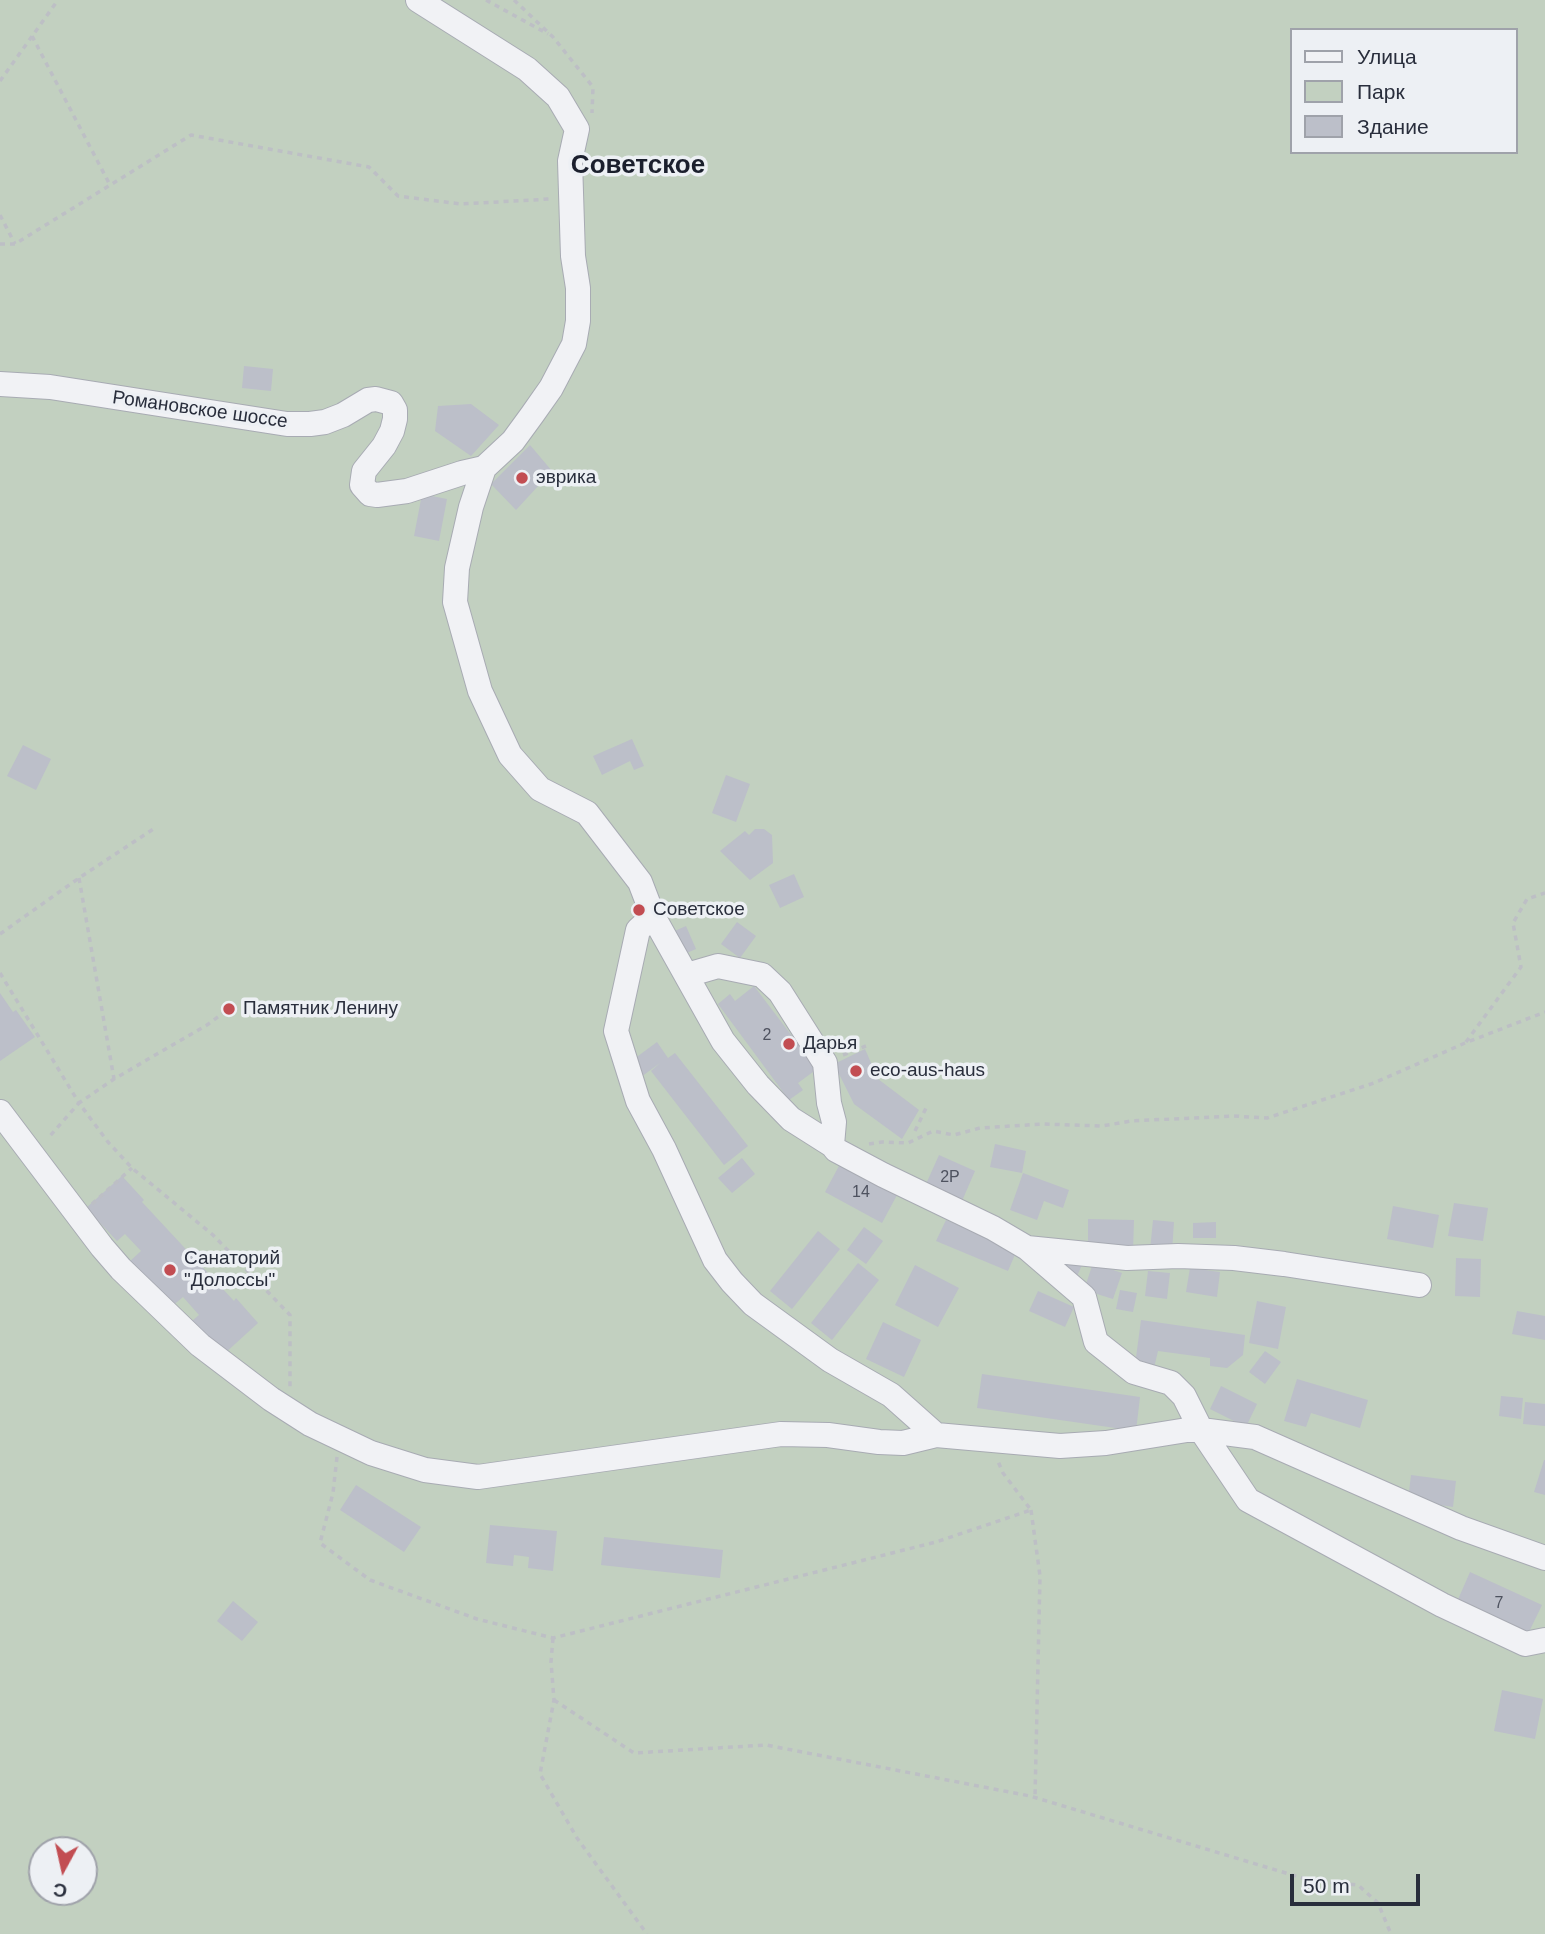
<!DOCTYPE html>
<html>
<head>
<meta charset="utf-8">
<style>
  body { margin:0 }
  #map { position:relative; width:1545px; height:1934px; overflow:hidden; background:#dee1e6; font-family:Arial,sans-serif }
  canvas { display:block }
  .legend { position:absolute; left:1290px; top:28px; width:228px; height:126px; box-sizing:border-box; background:#edf0f4; border:2px solid #9fa2aa; margin:0; padding:9px 12px; list-style:none; font-size:21px; color:#292e3c }
  .legend li { display:flex; align-items:center; gap:14px; height:35px }
  .legend b { width:35px; border:2px solid #9fa2aa }
  .north { position:absolute; left:28px; top:1836px; width:70px; height:70px; box-sizing:border-box; background:#edf0f4; border:2px solid #9fa2aa; border-radius:50%; rotate:188deg; font-size:19px; font-weight:700; line-height:28px; text-align:center; color:#292e3c }
  .north::after { content:''; display:block; margin:auto; width:24px; height:32px; background:#c24d52; clip-path:polygon(50% 0,100% 100%,50% 72%,0 100%) }
  .scale { position:absolute; left:1290px; top:1874px; width:130px; height:32px; box-sizing:border-box; border:4px solid #292e3c; border-top:0; padding-left:9px; font-size:21px; line-height:24px; white-space:nowrap; color:#292e3c; -webkit-text-stroke:5px #edf0f4; paint-order:stroke }
</style>
</head>
<body>
<div id="map">
<canvas width="1545" height="1934"></canvas>
<ul class="legend">
<li><b style="height:9px;background:#f1f2f5"></b>Улица</li>
<li><b style="height:19px;background:#c2d0c0"></b>Парк</li>
<li><b style="height:19px;background:#bcbfc9"></b>Здание</li>
</ul>
<div class="north">С</div>
<div class="scale">50 m</div>
</div>
<script>
const g = document.querySelector('canvas').getContext('2d');
g.lineJoin = 'round';
function fillPath(path, color) { g.fillStyle = color; g.fill(path, 'evenodd'); }
const poly = rows => new Path2D(rows.map(r => 'M' + r).join(''));
function strokePath(path, color, width, dash) { g.strokeStyle = color; g.lineWidth = width; g.lineCap = dash ? 'butt' : 'round'; g.setLineDash(dash || []); g.stroke(path); }
function label(font, color, halo, rows, align = 'center') {
  g.font = font + ' Arial,sans-serif'; g.lineWidth = 7; g.setLineDash([]); g.textBaseline = 'middle'; g.strokeStyle = halo; g.fillStyle = color; for (const [text, x, y, turn = 0] of rows) {
    g.save(); g.translate(x, y); g.rotate((+turn || 0) * Math.PI / 180); g.textAlign = isNaN(turn) ? turn : align; if (halo) g.strokeText(text, 0, 0); g.fillText(text, 0, 0); g.restore();
  }
}
fillPath(poly([
  [0,0,1545,0,1545,1934,0,1934],
  [1291,30,1515,30,1515,152,1291,152],
  [42,1850,84,1850,84,1892,42,1892]
]), '#c2d0c0');
fillPath(poly([
  [244,366,273,369,271,391,242,388],
  [471,404,499,425,471,456,435,431,438,406],
  [530,445,552,471,516,510,491,484],
  [422,494,447,499,439,541,414,536],
  [632,739,644,766,634,770,630,761,602,775,593,756],
  [23,745,51,759,36,790,7,776],
  [726,775,750,784,736,822,712,813],
  [755,829,764,829,772,835,773,863,750,880,720,851,745,831,749,835],
  [794,874,804,897,780,908,769,885],
  [737,922,756,936,740,958,721,944],
  [686,926,696,949,680,956,670,933],
  [754,986,817,1069,798,1083,803,1090,789,1100,718,1004,730,994,735,1001],
  [0,993,13,1012,16,1010,35,1037,0,1061],
  [657,1042,668,1058,675,1053,748,1146,724,1165,651,1071,660,1063,641,1077,630,1062],
  [865,1049,878,1079,919,1110,902,1139,854,1104,834,1064],
  [995,1144,1026,1151,1022,1173,990,1167],
  [939,1155,975,1171,962,1201,926,1184],
  [742,1158,755,1174,732,1193,718,1178],
  [840,1164,897,1195,882,1223,825,1192],
  [1023,1173,1069,1190,1063,1208,1044,1201,1037,1220,1010,1210],
  [122,1176,144,1200,142,1202,234,1301,236,1298,258,1323,223,1355,192,1321,199,1315,183,1297,170,1308,128,1263,141,1251,125,1234,117,1241,86,1208],
  [1454,1203,1488,1208,1483,1241,1448,1236],
  [1393,1206,1439,1215,1433,1248,1387,1239],
  [1088,1219,1134,1220,1133,1252,1088,1251],
  [946,1220,1017,1250,1008,1271,936,1241],
  [1153,1220,1174,1222,1172,1252,1150,1250],
  [1216,1222,1216,1238,1193,1238,1193,1223],
  [864,1227,883,1241,866,1264,847,1250],
  [818,1231,840,1249,792,1309,770,1291],
  [1085,1258,1074,1283,1054,1267],
  [1456,1258,1481,1259,1480,1297,1455,1296],
  [858,1263,879,1280,832,1340,811,1323],
  [1093,1263,1122,1273,1113,1299,1084,1290],
  [915,1265,959,1288,938,1327,895,1305],
  [1190,1268,1220,1272,1217,1297,1186,1292],
  [1148,1271,1170,1273,1167,1299,1145,1296],
  [1120,1290,1137,1293,1133,1312,1116,1309],
  [1038,1291,1074,1307,1065,1327,1029,1311],
  [1257,1301,1286,1307,1278,1349,1249,1343],
  [1517,1311,1545,1316,1545,1340,1512,1334],
  [1141,1320,1245,1335,1243,1355,1227,1368,1210,1366,1210,1358,1158,1351,1154,1368,1135,1365],
  [883,1322,921,1340,904,1377,866,1359],
  [1265,1351,1281,1362,1265,1384,1249,1372],
  [982,1374,1140,1397,1136,1431,977,1408],
  [1297,1379,1368,1400,1360,1428,1311,1413,1306,1427,1284,1421],
  [1221,1386,1257,1404,1246,1427,1210,1409],
  [1501,1396,1523,1398,1521,1419,1499,1416],
  [1525,1402,1545,1404,1545,1426,1523,1424],
  [1544,1460,1545,1460,1545,1495,1534,1492],
  [1411,1475,1456,1481,1453,1507,1408,1500],
  [356,1485,421,1527,404,1552,340,1510],
  [490,1525,557,1531,553,1571,528,1568,529,1557,514,1555,513,1566,486,1563],
  [604,1537,723,1550,720,1578,601,1565],
  [1470,1572,1542,1605,1527,1636,1456,1604],
  [233,1601,258,1622,242,1641,217,1621],
  [1502,1690,1543,1699,1535,1739,1494,1731]
]), '#bcbfc9');
const minor = poly([
  [0,384,50,387,287,424,310,424,325,422,343,415,368,400,376,399,391,403,395,410,395,419,392,431,384,446,364,471,362,485,370,494,377,495,407,491,462,473,484,468,513,441,532,415,551,388,574,344,578,321,578,288,573,256,570,161,577,129,558,97,527,69,418,0],
  [484,468,471,507,457,568,455,602,480,691,510,755,540,789,587,813,640,882,653,916,638,930,616,1031,638,1101,664,1149,715,1260,732,1282,753,1304,830,1360,891,1395,936,1435],
  [653,916,723,1041,758,1085,791,1119,832,1145,836,1150,883,1175,993,1228,1027,1248,1084,1297,1096,1342,1134,1372,1171,1383,1184,1396,1201,1430,1248,1500,1442,1605,1525,1644,1545,1640],
  [687,975,718,966,762,975,780,992,825,1063,829,1103,834,1122,832,1145],
  [0,1112,102,1247,121,1269,200,1345,271,1399,310,1424,371,1453,425,1470,478,1477,781,1434,828,1435,879,1442,903,1443,936,1435,1060,1446,1106,1443,1187,1430,1201,1430,1255,1437,1461,1528,1545,1558],
  [1027,1248,1127,1258,1178,1256,1234,1258,1284,1264,1419,1285]
]);
strokePath(minor, '#a8abb3', 26);
strokePath(poly([
  [486,0,548,34],
  [514,0,553,37,593,87,592,113],
  [32,36,110,185],
  [0,81,58,0],
  [0,215,15,244],
  [0,244,15,244,191,135,369,167,398,196,461,204,550,199],
  [79,878,114,1079],
  [0,934,79,878,155,828],
  [0,973,79,1103,50,1136],
  [226,1011,207,1025,114,1079,79,1103,108,1142,132,1168,213,1235,290,1315,290,1389],
  [1466,1042,1521,967,1513,923,1527,899,1545,893],
  [843,1055,866,1046],
  [915,1131,926,1108],
  [869,1144,882,1142,908,1143,933,1131,954,1135,980,1128,1043,1124,1102,1126,1131,1121,1233,1116,1267,1118,1374,1083,1465,1043,1545,1012],
  [92,1204,132,1168],
  [337,1457,333,1493,320,1543,370,1580,477,1619,553,1638,936,1542,1031,1510,1003,1473,997,1459],
  [1031,1510,1040,1576,1035,1797],
  [553,1638,551,1662,554,1700,540,1774,577,1838,647,1934],
  [554,1700,634,1753,766,1745,1030,1796,1309,1880,1358,1885,1378,1903,1391,1934]
]), '#bdbfc5', 3.5, [5, 5]);
strokePath(minor, '#f1f2f5', 24);
for (const [x, y, r, color] of [
  [522,478,7,"#c24d52"],
  [639,910,7,"#c24d52"],
  [229,1009,7,"#c24d52"],
  [789,1044,7,"#c24d52"],
  [856,1071,7,"#c24d52"],
  [170,1270,7,"#c24d52"]
]) { const dot = new Path2D(); dot.arc(x, y, r, 0, 2 * Math.PI); g.fillStyle = color; g.fill(dot); strokePath(dot, '#edf0f4', 2.5); }
label('16px', '#4e525f', null, [
  ["2",767,1036],
  ["2Р",950,1178],
  ["14",861,1193],
  ["7",1499,1604]
]);
label('19px', '#292e3c', '#edf0f4', [
  ["Романовское шоссе",200,410,8]
]);
label('19px', '#292e3c', '#edf0f4', [
  ["эврика",536,478],
  ["Советское",653,910],
  ["Памятник Ленину",243,1009],
  ["Дарья",803,1044],
  ["eco-aus-haus",870,1071],
  ["Санаторий",184,1259],
  ["\"Долоссы\"",184,1281]
], 'left');
label('bold 26px', '#1b1f2d', '#edf0f4', [
  ["Советское",638,166]
]);
</script>
</body>
</html>
